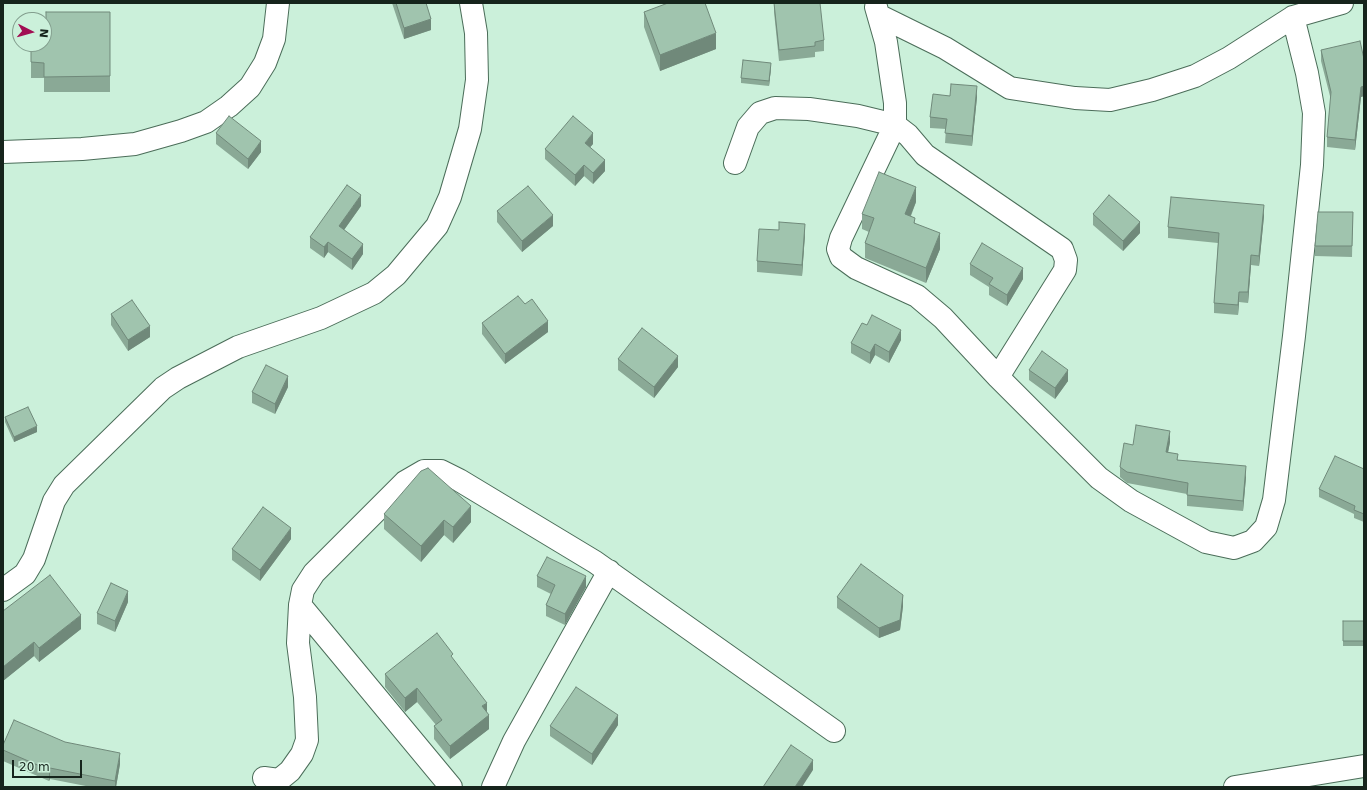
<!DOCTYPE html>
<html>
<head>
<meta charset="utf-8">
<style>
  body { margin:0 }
  #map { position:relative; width:1367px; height:790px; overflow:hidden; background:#cbf0da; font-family:"DejaVu Sans",sans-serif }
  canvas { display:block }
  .frame { position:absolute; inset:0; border:4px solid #16241c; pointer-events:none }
  .north { position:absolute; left:12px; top:12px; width:40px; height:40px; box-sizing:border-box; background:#cbf0da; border:1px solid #839e8e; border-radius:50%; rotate:96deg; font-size:11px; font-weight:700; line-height:16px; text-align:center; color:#16241c }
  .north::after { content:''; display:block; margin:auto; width:14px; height:18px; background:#a10d52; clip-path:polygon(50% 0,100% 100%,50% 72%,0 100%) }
  .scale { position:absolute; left:12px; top:760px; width:70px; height:18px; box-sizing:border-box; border:2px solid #16241c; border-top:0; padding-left:5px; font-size:12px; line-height:14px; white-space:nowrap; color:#16241c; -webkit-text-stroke:3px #cbf0da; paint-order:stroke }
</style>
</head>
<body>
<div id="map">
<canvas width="1367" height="790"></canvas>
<div class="frame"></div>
<div class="north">N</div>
<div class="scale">20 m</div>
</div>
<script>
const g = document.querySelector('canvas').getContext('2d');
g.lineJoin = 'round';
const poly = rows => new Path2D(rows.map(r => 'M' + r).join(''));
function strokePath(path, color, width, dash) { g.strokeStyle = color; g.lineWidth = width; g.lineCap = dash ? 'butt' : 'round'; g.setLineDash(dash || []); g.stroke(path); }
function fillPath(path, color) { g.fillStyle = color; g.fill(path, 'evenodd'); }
const street = poly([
  [876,7,886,42,895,103,895,125,908,135,925,155,1062,249,1066,260,1065,270,998,377],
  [880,16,945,48,1010,88,1075,98,1110,100,1152,90,1195,76,1229,58,1293,17,1342,3],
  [3,152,82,149,135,144,181,131,206,122,229,106,250,87,265,63,274,39,278,3],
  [735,163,748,127,760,113,775,108,809,109,858,116,895,125,841,238,838,249,841,257,856,268,917,296,943,318,998,377,1099,478,1131,501,1206,542,1234,548,1253,541,1266,527,1274,500,1294,336,1312,165,1314,113,1307,73,1293,17],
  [3,590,25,574,34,559,54,501,64,485,163,388,178,378,238,347,321,318,374,293,396,275,437,226,450,197,470,129,477,80,476,33,471,3],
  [300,605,451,787],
  [264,778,279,780,290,771,302,754,307,740,305,697,298,643,300,605,303,590,314,573,405,482,424,471,441,471,459,480,595,562,834,731],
  [493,787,514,741,609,571],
  [1235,787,1364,766]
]);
strokePath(street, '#4b6d59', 24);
strokePath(street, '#fff', 22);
fillPath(poly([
  [392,3,426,3,431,30,404,39],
  [774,3,824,40,824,51,815,52,815,57,779,61,774,12],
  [110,12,110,92,44,92,44,78,31,78,31,44,46,34],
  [644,12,716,49,660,71,644,27],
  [1321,50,1364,59,1364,96,1361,97,1355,150,1327,147,1327,137,1331,100,1321,61],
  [771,68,769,86,741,83,741,78],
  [950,96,977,97,972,146,945,143,946,129,930,128,930,117],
  [216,133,261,152,248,169,216,144],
  [593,144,590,147,605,171,593,184,584,176,575,186,545,159,545,149],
  [916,202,911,216,915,223,940,249,926,283,865,258,865,243,869,232,862,229,862,214],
  [361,206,344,230,363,254,352,270,328,252,324,258,310,248,310,237],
  [497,211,553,226,522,252,497,222],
  [1353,212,1352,257,1315,256,1315,246],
  [1093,214,1140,233,1123,251,1093,225],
  [1264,216,1259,266,1251,265,1248,303,1239,302,1238,315,1214,313,1214,303,1218,243,1168,238,1168,227],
  [805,234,802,276,757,272,757,261],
  [970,264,1023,279,1007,306,989,295,989,287,970,275],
  [525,304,548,332,505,364,482,334,482,323],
  [111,314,150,337,128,351,111,325],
  [867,325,901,340,889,363,875,355,870,364,851,353,851,343],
  [618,359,678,367,654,398,618,370],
  [1029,370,1068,381,1055,399,1029,380],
  [288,387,275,414,252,403,252,392],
  [5,417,37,432,14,442,5,422],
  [1170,442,1168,452,1178,460,1246,477,1243,511,1187,506,1187,494,1127,483,1120,477,1120,467,1133,445],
  [1364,469,1364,522,1354,518,1354,514,1319,497,1319,489],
  [384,514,471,522,453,543,444,535,421,562,384,529],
  [291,539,260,581,232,560,232,549],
  [537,576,586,587,565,625,546,616,546,605,551,594,537,587],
  [837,597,903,606,900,630,879,638,837,608],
  [128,602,115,632,97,624,97,613],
  [3,611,81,629,39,662,34,656,3,681],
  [1343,621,1364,621,1364,646,1343,646],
  [453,659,487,712,489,729,450,759,434,739,434,726,436,725,417,702,405,712,385,687,385,674],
  [618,725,592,765,550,736,550,726],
  [65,742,120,764,116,787,91,787,50,779,49,781,3,761,3,745]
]), '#8aa996');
fillPath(poly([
  [431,19,431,30,404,39,404,28],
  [716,33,716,49,660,71,660,55],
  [771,63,771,68,769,86,769,81],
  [977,86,977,97,972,146,972,136],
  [1364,86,1364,96,1361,97,1355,150,1355,140,1361,87],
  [593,133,593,144,585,153,585,143],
  [261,141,261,152,248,169,248,159],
  [605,160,605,171,593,184,593,173],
  [584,165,584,176,575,186,575,175],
  [916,187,916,202,905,229,905,214],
  [361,195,361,206,339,237,339,226],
  [1264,205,1264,216,1259,266,1259,256],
  [553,215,553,226,522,252,522,241],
  [1140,222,1140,233,1123,251,1123,241],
  [805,224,805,234,802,276,802,265],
  [940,233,940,249,926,283,926,268],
  [328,242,328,252,324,258,324,247],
  [363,244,363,254,352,270,352,259],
  [1251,255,1251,265,1248,303,1248,292],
  [1023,268,1023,279,1007,306,1007,295],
  [1239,292,1239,302,1238,315,1238,305],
  [548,321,548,332,505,364,505,354],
  [150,326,150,337,128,351,128,340],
  [901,330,901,340,889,363,889,352],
  [875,344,875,355,870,364,870,353],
  [678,356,678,367,654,398,654,387],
  [1068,370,1068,381,1055,399,1055,388],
  [288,376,288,387,275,414,275,404],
  [37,426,37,432,14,442,14,437],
  [1170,431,1170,442,1166,463,1166,452],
  [1246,466,1246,477,1243,511,1243,501],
  [471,506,471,522,453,543,453,527],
  [444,520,444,535,421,562,421,546],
  [291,528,291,539,260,581,260,570],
  [586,576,586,587,565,625,565,614],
  [128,591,128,602,115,632,115,621],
  [903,595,903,606,900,630,879,638,879,628],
  [81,615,81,629,39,662,39,648],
  [34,642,34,656,3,681,3,667],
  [417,688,417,702,405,712,405,698],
  [487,703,487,716,482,706],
  [489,715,489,729,450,759,450,746],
  [618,715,618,725,592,765,592,754],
  [120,753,120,764,116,787,115,787,115,781],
  [813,760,813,770,802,787,795,787],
  [50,768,50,779,49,781,49,770]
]), '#70897a');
const building = poly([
  [396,3,426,3,431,19,404,28,396,3],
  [668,3,705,3,716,33,660,55,644,12,668,3],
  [774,3,820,3,824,40,815,42,815,46,779,50,774,3],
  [46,12,110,12,110,76,44,77,44,63,31,62,31,44,44,44,44,34,46,34,46,12],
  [1360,41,1364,59,1364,86,1361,87,1355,140,1327,137,1331,92,1321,50,1360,41],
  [743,60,771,63,769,81,741,78,743,60],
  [951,84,977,86,972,136,945,133,947,119,930,117,933,94,950,96,951,84],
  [229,116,261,141,248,159,216,133,229,116],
  [573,116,593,133,585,143,605,160,593,173,584,165,575,175,545,149,573,116],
  [879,172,916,187,905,214,915,218,914,223,940,233,926,268,865,243,874,218,862,214,879,172],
  [347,185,361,195,339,226,363,244,352,259,328,242,324,247,310,237,347,185],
  [528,186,553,215,522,241,497,211,528,186],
  [1109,195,1140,222,1123,241,1093,214,1109,195],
  [1171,197,1264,205,1259,256,1251,255,1248,292,1239,292,1238,305,1214,303,1219,233,1168,227,1171,197],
  [1318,212,1353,212,1352,246,1315,246,1318,212],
  [779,222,805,224,802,265,757,261,759,229,779,230,779,222],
  [982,243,1023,268,1007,295,989,284,993,278,970,264,982,243],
  [518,296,525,304,532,299,548,321,505,354,482,323,518,296],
  [132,300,150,326,128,340,111,314,132,300],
  [872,315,901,330,889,352,875,344,870,353,851,343,862,323,867,325,872,315],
  [642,328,678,356,654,387,618,359,642,328],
  [1042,351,1068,370,1055,388,1029,370,1042,351],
  [266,365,288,376,275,404,252,392,266,365],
  [28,407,37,426,14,437,5,417,28,407],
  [1136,425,1170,431,1166,452,1178,454,1177,460,1246,466,1243,501,1187,495,1188,483,1127,472,1120,467,1124,443,1133,445,1136,425],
  [1335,456,1364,469,1364,514,1354,510,1355,506,1319,489,1335,456],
  [428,468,471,506,453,527,444,520,421,546,384,514,421,471,428,468],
  [263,507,291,528,260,570,232,549,263,507],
  [547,557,586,576,565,614,546,605,555,585,537,576,547,557],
  [861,564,903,595,900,620,879,628,837,597,861,564],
  [50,575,81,615,39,648,34,642,3,667,3,611,50,575],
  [111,583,128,591,115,621,97,613,111,583],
  [1343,621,1364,621,1364,641,1343,641,1343,621],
  [437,633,453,654,451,656,487,703,482,706,489,715,450,746,434,726,442,720,417,688,405,698,385,674,437,633],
  [576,687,618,715,592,754,550,726,576,687],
  [14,720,65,742,120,753,115,781,50,768,49,770,3,750,3,745,14,720],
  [791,745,813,760,795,787,763,787,791,745]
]);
fillPath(building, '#a0c4ae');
strokePath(building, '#70897a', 1);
</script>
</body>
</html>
